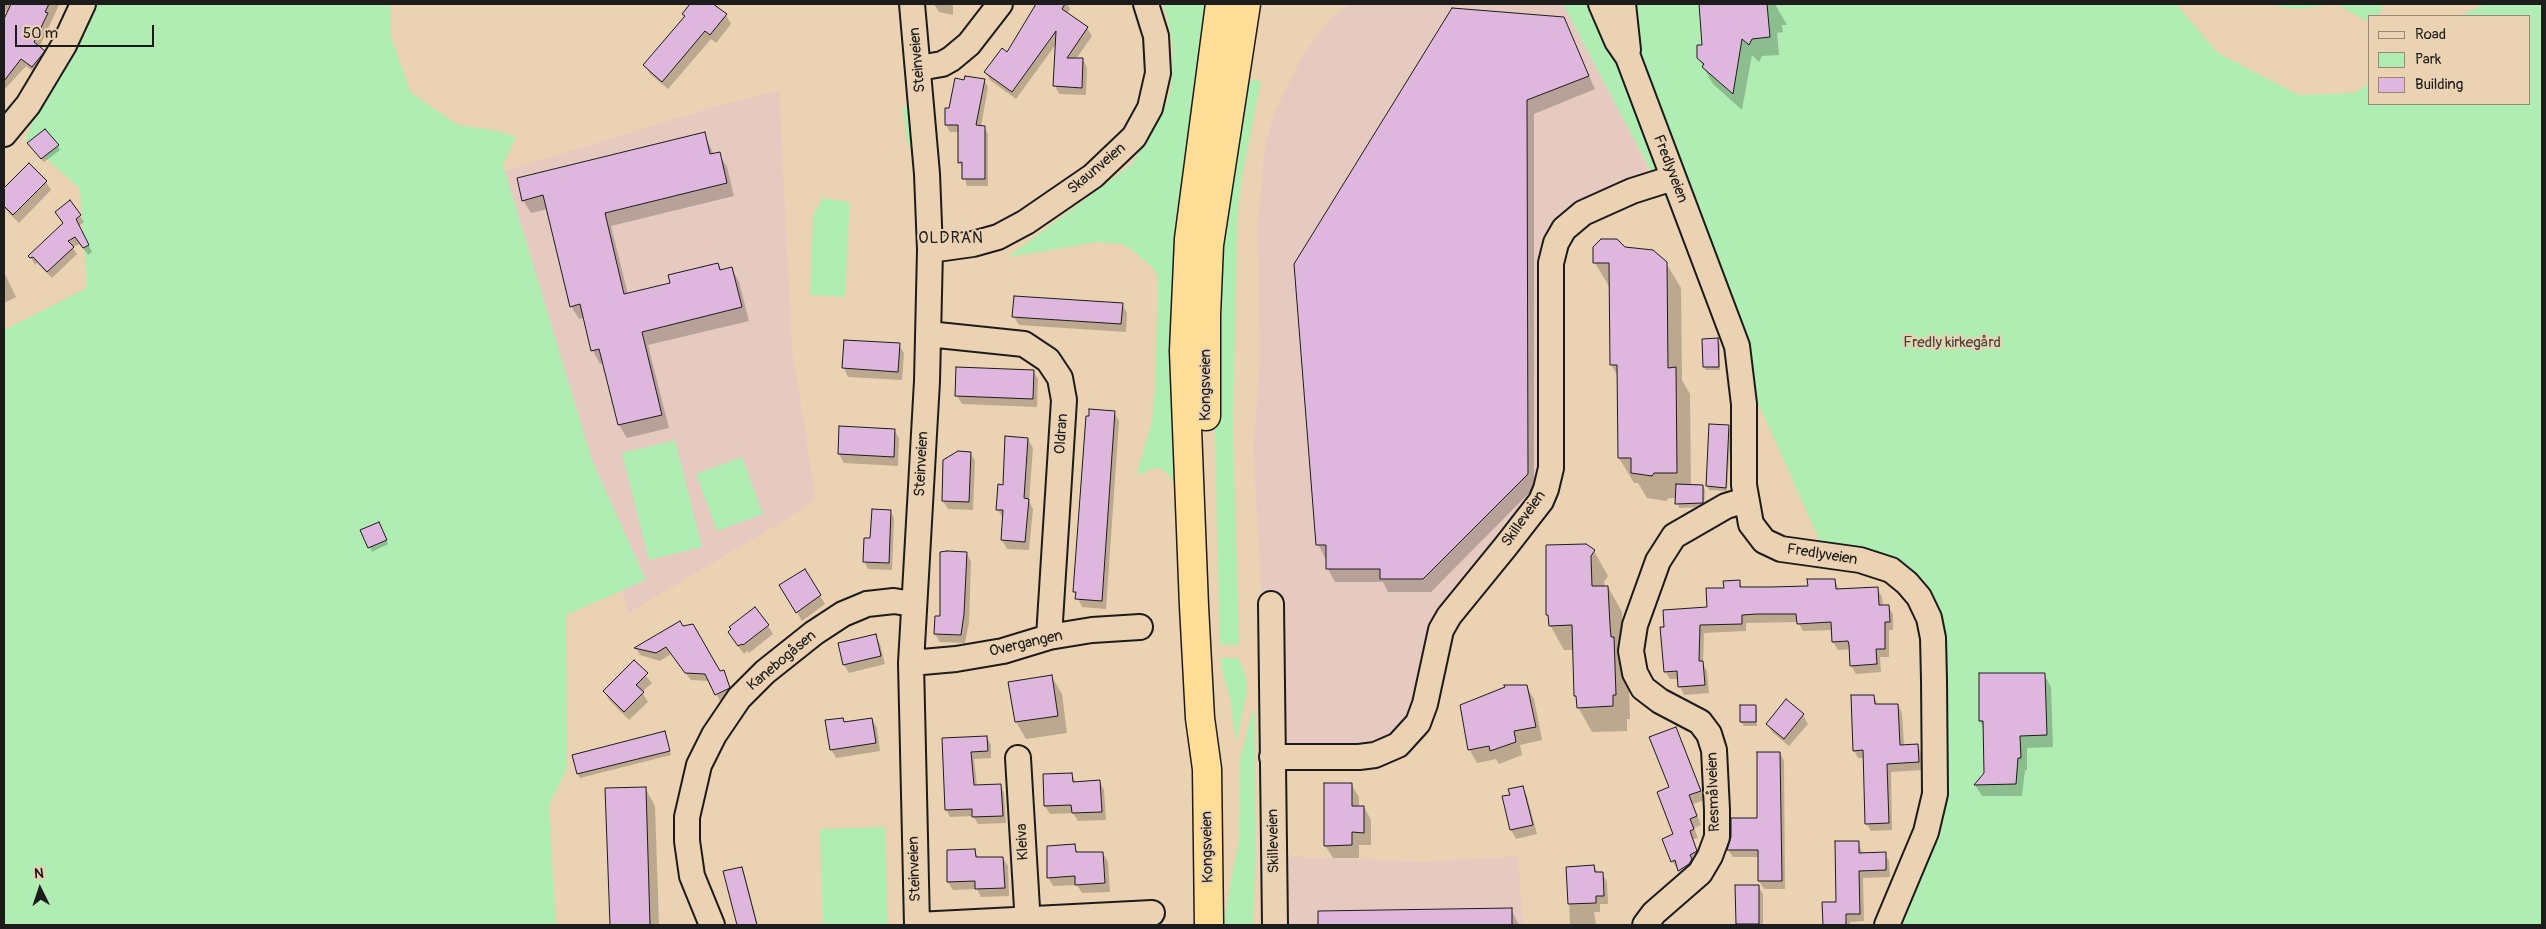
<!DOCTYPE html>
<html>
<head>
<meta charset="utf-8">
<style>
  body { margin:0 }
  #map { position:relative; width:2546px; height:929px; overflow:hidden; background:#ebd2b2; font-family:Pangolin,sans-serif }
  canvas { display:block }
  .frame { position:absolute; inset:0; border:5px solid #1c1c1c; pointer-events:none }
  .legend { position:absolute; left:2368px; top:15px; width:162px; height:90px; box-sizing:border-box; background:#ebd2b2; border:1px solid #988976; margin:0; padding:6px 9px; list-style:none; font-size:15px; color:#1c1c1c }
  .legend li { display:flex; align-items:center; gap:10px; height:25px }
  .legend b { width:25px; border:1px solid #988976 }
  .north { position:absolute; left:15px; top:864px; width:50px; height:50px; -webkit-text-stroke:4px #ebd2b2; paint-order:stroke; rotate:356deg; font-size:14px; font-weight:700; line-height:20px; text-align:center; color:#1c1c1c }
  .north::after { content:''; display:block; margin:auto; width:18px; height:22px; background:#1c1c1c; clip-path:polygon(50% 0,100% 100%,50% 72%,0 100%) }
  .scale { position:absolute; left:15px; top:25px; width:139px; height:22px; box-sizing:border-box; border:2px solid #1c1c1c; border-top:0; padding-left:6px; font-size:15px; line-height:18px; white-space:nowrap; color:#1c1c1c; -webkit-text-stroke:4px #ebd2b2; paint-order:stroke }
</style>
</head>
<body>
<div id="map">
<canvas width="2546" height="929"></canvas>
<div class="frame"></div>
<ul class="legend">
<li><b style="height:6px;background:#ebd2b2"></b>Road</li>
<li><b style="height:14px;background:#b0edb2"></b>Park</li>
<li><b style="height:14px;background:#dfb7de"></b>Building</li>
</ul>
<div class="north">N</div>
<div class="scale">50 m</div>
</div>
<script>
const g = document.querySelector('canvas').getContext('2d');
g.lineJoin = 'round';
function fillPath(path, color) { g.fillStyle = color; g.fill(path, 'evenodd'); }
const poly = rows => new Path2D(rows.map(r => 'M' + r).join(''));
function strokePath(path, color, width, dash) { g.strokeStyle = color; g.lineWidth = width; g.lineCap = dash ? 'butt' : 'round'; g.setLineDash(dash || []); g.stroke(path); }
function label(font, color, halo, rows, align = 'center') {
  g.font = font + ' Pangolin,sans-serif'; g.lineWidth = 4; g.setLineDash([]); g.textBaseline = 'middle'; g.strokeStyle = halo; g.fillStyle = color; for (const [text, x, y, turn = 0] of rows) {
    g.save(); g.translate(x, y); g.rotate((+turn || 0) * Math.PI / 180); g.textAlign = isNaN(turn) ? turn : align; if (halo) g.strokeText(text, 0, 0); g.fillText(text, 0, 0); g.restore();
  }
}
fillPath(poly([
  [1351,4,1563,4,1587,29,1650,175,1562,216,1537,479,1525,506,1432,623,1425,640,1415,701,1400,728,1384,739,1364,747,1264,747,1260,563,1253,450,1260,363,1258,223,1265,146,1274,113,1303,55,1333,16],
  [779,91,792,350,816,499,788,518,628,613,578,429,499,173,717,106],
  [1282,856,1420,862,1518,856,1523,925,1282,925]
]), '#e7cabf');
fillPath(poly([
  [82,4,390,4,391,37,411,93,458,125,498,131,516,137,503,164,592,460,646,580,566,615,567,769,549,805,556,925,4,925,4,330,87,288,80,189,25,139],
  [1162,4,1208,4,1177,488,1170,476,1162,469,1150,468,1144,474,1137,473,1152,421,1155,389,1158,294,1157,274,1152,267,1131,249,1122,244,1098,242,1008,257,1132,164,1160,118,1171,90,1173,46,1166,13],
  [1563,4,2176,4,2218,53,2299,95,2355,93,2370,82,2370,104,2530,104,2530,16,2460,16,2485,4,2542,4,2542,925,1884,925,1947,790,1926,582,1853,549,1824,550,1674,215],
  [2264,4,2384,4,2378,16,2370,16,2370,23,2336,4,2298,9],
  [1261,80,1242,177,1237,224,1233,430,1239,645,1220,645,1215,432,1216,268,1248,81],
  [907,105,911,105,916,147,909,146,907,141,903,109],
  [823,198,850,202,845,297,810,295,813,215],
  [675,440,702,547,649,560,622,453],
  [742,457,763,514,717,531,696,474],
  [1221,658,1239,658,1246,678,1247,691,1236,743,1231,703,1222,669],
  [1253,710,1255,712,1256,849,1253,925,1225,925,1225,913,1239,839,1240,759],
  [885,827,888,925,823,925,820,829]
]), '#b0edb2');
fillPath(poly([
  [4,4,19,4,9,13,4,11],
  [27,4,59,5,39,48,48,59,37,74,26,66,4,90,4,34],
  [692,4,711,4,726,15,731,24,716,43,711,39,668,89,650,74,645,65,686,17,684,14],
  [934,4,953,4,953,15,939,12],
  [1034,4,1067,4,1070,9,1067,14,1087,28,1092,36,1076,59,1083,59,1087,68,1086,95,1059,94,1055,86,1056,44,1016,99,990,80,986,72,1008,54,1034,10],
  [1700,4,1775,4,1787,25,1782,25,1783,32,1777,33,1779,55,1762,56,1759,62,1752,55,1742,110,1713,84,1698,58,1703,46],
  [1563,18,1595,89,1534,114,1534,488,1431,592,1388,592,1383,582,1335,582,1328,569,1328,558,1325,558,1318,544],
  [984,80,988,87,981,127,984,127,988,134,988,186,967,186,960,162,959,132,950,132,946,125,946,110,950,110,965,81],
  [704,134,714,155,719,154,727,167,734,196,611,226,628,294,672,284,718,264,722,271,732,269,739,282,749,321,648,345,669,428,627,438,619,425,604,363,600,364,593,351,585,318,579,319,571,306,548,209,531,213,523,200],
  [58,146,60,150,44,162,31,147],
  [29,164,46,182,51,190,19,223,4,208,4,190],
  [80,216,84,222,79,226,92,252,88,255,80,244,72,247,77,254,52,278,37,263,35,265,30,256,64,224],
  [1625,248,1666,263,1681,288,1682,380,1690,394,1691,486,1703,486,1705,490,1704,507,1679,508,1677,498,1669,498,1666,501,1647,498,1638,483,1634,483,1619,458,1618,377,1611,364,1610,288,1595,263],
  [4,272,16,297,4,303],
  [1122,304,1127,313,1126,332,1019,325,1014,317],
  [1718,340,1720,344,1720,370,1706,370,1704,367],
  [845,341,899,345,904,353,902,380,848,377,844,368],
  [1033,371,1038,379,1037,407,962,404,957,396],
  [1114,412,1119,421,1106,609,1082,607,1075,592],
  [1710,426,1728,426,1731,430,1727,491,1709,490,1707,486],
  [840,427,894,430,899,438,898,466,844,463,839,454],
  [1028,439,1033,448,1029,501,1033,509,1029,550,1007,549,1002,540,1003,518,997,509,1005,486],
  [970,453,975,461,973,510,948,509,943,501],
  [890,511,894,518,892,570,868,569,864,561,871,540],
  [381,528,388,544,372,552,362,531],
  [1547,546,1594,551,1608,576,1604,582,1605,587,1608,587,1622,612,1623,651,1628,663,1630,719,1627,719,1627,731,1592,732,1578,707,1574,650,1564,650,1550,625,1546,569],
  [967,554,971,562,969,623,965,643,940,642,935,634],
  [805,571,825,604,802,621,781,585],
  [1835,580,1839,590,1877,589,1882,597,1883,606,1888,606,1893,614,1893,630,1889,630,1889,657,1880,657,1881,672,1856,674,1851,665,1851,649,1838,650,1833,642,1833,630,1803,631,1798,622,1746,623,1746,631,1704,633,1703,664,1707,671,1709,693,1684,695,1680,686,1679,679,1670,679,1665,671,1708,608,1725,589,1739,582,1743,589,1809,588],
  [680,623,720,673,723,671,733,695,720,701,710,681,691,680,671,654,660,661,640,655,636,648],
  [768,626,773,634,749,653,747,651,744,654,734,641],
  [875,636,880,644,885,664,849,673,844,665],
  [634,662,652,683,642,692,648,702,629,720,609,700,605,692],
  [2044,674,2051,687,2053,747,2027,748,2027,770,2025,770,2022,796,1982,796,1975,785,1985,774,1984,729,1980,721],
  [1052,677,1062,694,1067,733,1026,739,1016,722],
  [1526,686,1534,699,1542,740,1520,745,1522,755,1499,764,1496,759,1477,763,1469,749],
  [1874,696,1878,706,1898,705,1902,713,1904,746,1917,746,1922,754,1922,770,1891,772,1892,830,1871,831,1866,823,1864,758,1858,758,1854,750],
  [1786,701,1803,715,1808,724,1789,746,1772,732,1767,724],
  [1755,706,1757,710,1757,726,1744,726,1741,722],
  [843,719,845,723,872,719,877,728,880,751,836,758,831,749],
  [1676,728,1705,800,1693,804,1701,825,1694,828,1698,838,1693,839,1701,860,1684,879,1672,861,1675,835,1670,788],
  [664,733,671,755,580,778,578,774,573,756],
  [987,737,991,745,991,758,974,759,977,786,1000,786,1004,793,1006,823,978,824,973,816,950,817,946,809,944,739],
  [1780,753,1784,761,1785,889,1764,889,1759,881,1759,857,1733,857,1728,850,1759,819],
  [1071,774,1076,783,1099,781,1104,790,1106,820,1078,821,1073,813,1050,814,1045,806],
  [1351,784,1359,797,1359,807,1364,807,1371,820,1371,845,1359,845,1359,858,1333,858,1325,845],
  [1522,787,1527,796,1537,834,1516,839,1511,830,1504,797,1511,796],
  [645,788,655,806,659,925,611,925,606,789],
  [1858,842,1863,854,1885,854,1889,861,1890,877,1863,878,1864,921,1850,922,1850,925,1824,925,1824,903,1838,903],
  [1074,846,1079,854,1103,853,1108,862,1110,892,1082,893,1077,885,1053,886,1048,877],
  [974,851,979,858,1003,858,1008,866,1009,896,981,897,977,889,953,890,948,882],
  [1594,867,1598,873,1602,873,1607,882,1608,904,1600,904,1600,912,1594,912,1596,925,1570,925,1568,868],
  [742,868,744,872,758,925,739,925,724,872],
  [1758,886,1763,894,1763,925,1738,925],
  [1511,909,1519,925,1320,925,1319,912]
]), '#0003');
const building = poly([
  [11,4,49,4,45,12,48,13,34,42,45,51,32,67,21,59,4,81,4,19,11,4],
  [690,4,713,4,727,14,710,35,705,31,662,82,643,65,685,16,682,14,690,4],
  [1036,4,1065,4,1062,9,1088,27,1067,58,1083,58,1082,88,1053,86,1056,31,1012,92,984,72,1002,48,1007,52,1036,4],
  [1699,4,1767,4,1770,37,1752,39,1749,45,1742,39,1733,94,1702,67,1704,64,1697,58,1697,45,1702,45,1699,4],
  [1452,8,1564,17,1589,76,1527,100,1528,474,1423,579,1380,579,1380,569,1326,569,1326,545,1316,545,1294,264,1452,8],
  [965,76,985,79,976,125,985,126,985,179,962,179,962,162,958,163,958,125,945,125,945,108,949,108,955,78,964,80,965,76],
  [45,129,59,145,41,159,27,143,45,129],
  [705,132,710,154,720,152,727,183,605,213,624,294,670,283,668,275,718,263,720,270,732,267,742,307,642,332,662,415,618,425,599,349,591,351,580,304,570,307,543,195,522,201,517,178,705,132],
  [29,163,47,181,13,215,4,206,4,188,29,163],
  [70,200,81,215,76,219,89,245,83,248,75,237,68,241,74,247,47,272,33,257,30,258,28,256,63,223,55,212,70,200],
  [1601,239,1617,239,1625,247,1653,250,1667,262,1668,368,1676,367,1677,473,1654,473,1652,476,1631,473,1631,458,1618,458,1617,365,1610,365,1609,263,1593,263,1593,247,1601,239],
  [1014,296,1123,303,1121,324,1012,317,1014,296],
  [1718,338,1719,367,1703,367,1702,339,1718,338],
  [844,340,900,343,898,372,842,368,844,340],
  [956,367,1034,370,1033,399,955,396,956,367],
  [1089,409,1115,411,1102,601,1075,599,1076,592,1073,592,1086,416,1089,416,1089,409],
  [1709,424,1729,425,1726,488,1706,486,1709,424],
  [839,426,895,429,894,457,838,454,839,426],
  [1005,436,1028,438,1024,498,1029,499,1025,542,1001,540,1003,510,996,510,998,484,1003,485,1005,436],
  [958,451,971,452,969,502,942,501,943,460,958,451],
  [1676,484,1703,485,1703,503,1675,504,1676,484],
  [872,509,891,510,889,563,863,562,864,538,870,538,872,509],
  [379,522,387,540,368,548,360,530,379,522],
  [1586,544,1595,550,1591,556,1592,586,1608,586,1610,625,1611,637,1614,637,1616,695,1613,695,1613,706,1577,708,1576,696,1574,696,1572,625,1549,626,1548,615,1546,615,1546,545,1586,544],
  [947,551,967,552,964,614,961,635,934,634,935,616,940,616,940,552,947,551],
  [805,569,821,595,796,613,779,585,805,569],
  [1807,579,1835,579,1836,589,1878,587,1879,605,1889,605,1890,622,1885,622,1885,649,1876,649,1877,664,1850,666,1849,645,1848,641,1832,642,1831,622,1797,624,1796,614,1757,614,1742,615,1742,624,1700,625,1699,661,1703,661,1705,685,1678,687,1677,671,1664,672,1660,627,1664,627,1663,610,1707,607,1706,588,1724,588,1723,581,1740,580,1740,587,1770,587,1808,586,1807,579],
  [755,607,769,625,743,645,742,644,738,646,728,632,731,629,729,627,755,607],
  [680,621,683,626,693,624,720,671,724,670,730,688,715,695,705,674,685,673,666,647,656,653,634,648,680,621],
  [876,634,881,656,843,665,838,643,876,634],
  [634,660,648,673,636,685,644,692,624,712,603,691,634,660],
  [1979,673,2045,673,2047,735,2020,736,2021,758,2018,758,2016,784,1974,785,1984,773,1983,721,1979,721,1979,673],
  [1052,675,1058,716,1015,722,1008,682,1052,675],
  [1504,685,1527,685,1536,727,1514,731,1516,742,1490,751,1489,746,1468,750,1460,705,1505,687,1504,685],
  [1851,695,1874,695,1875,704,1898,704,1900,745,1918,744,1919,762,1887,764,1889,823,1865,824,1863,750,1853,751,1851,695],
  [1786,699,1804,714,1784,739,1766,724,1786,699],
  [1740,705,1756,705,1756,722,1740,722,1740,705],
  [843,718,844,722,872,718,876,743,830,750,825,720,843,718],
  [1676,727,1701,791,1689,795,1697,816,1690,819,1694,829,1690,831,1697,851,1690,855,1692,859,1689,864,1678,871,1675,860,1671,862,1662,839,1673,834,1657,792,1669,787,1649,737,1676,727],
  [665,731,670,751,577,774,572,755,665,731],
  [987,736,988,751,971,752,974,785,1001,784,1003,816,972,817,972,809,945,810,942,738,987,736],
  [1757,752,1780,752,1782,881,1758,881,1758,850,1727,850,1731,837,1731,818,1757,818,1757,752],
  [1072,773,1073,782,1100,780,1102,812,1072,813,1071,805,1044,806,1043,774,1072,773],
  [1324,783,1352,783,1352,806,1364,806,1364,833,1352,832,1352,845,1324,846,1324,783],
  [1523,786,1533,825,1510,830,1502,796,1510,795,1508,789,1523,786],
  [646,787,650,925,610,925,605,788,646,787],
  [1835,841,1859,841,1859,853,1886,852,1886,870,1859,871,1860,914,1846,914,1846,925,1823,925,1822,902,1836,902,1835,841],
  [1075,844,1076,852,1103,852,1105,883,1075,885,1075,876,1047,878,1047,846,1075,844],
  [975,849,976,857,1003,857,1005,888,975,889,975,881,947,882,947,850,975,849],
  [1594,865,1595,872,1603,872,1604,896,1596,896,1596,903,1568,904,1566,867,1594,865],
  [742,867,757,925,737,925,723,871,742,867],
  [1735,885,1759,885,1759,924,1736,924,1735,885],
  [1512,908,1512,925,1318,925,1318,911,1512,908]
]);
fillPath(building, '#dfb7de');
strokePath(building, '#1c1c1c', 1);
const minor = poly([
  [912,4,927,174,930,250,927,381,911,663,917,925],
  [1601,4,1617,41,1628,57,1737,346,1744,404,1744,485,1751,524,1764,541,1781,549,1860,560,1891,570,1907,583,1919,597,1929,618,1933,638,1934,680,1935,794,1926,832,1887,925],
  [1623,4,1628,50],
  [919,68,942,64,951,59,969,44,1000,4],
  [4,134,28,105,64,45,83,4],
  [930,250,973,244,998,237,1026,222,1093,176,1134,137,1150,108,1158,73,1156,36,1146,4],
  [928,334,1024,344,1048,360,1060,378,1064,400,1049,637],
  [1271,604,1275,925],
  [911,663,956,659,1003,651,1049,637,1092,630,1140,627],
  [1272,757,1359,757,1375,755,1398,745,1418,723,1425,704,1441,630,1449,616,1506,546,1541,501,1546,489,1551,468,1551,263,1556,243,1564,229,1583,213,1632,191,1673,178],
  [1018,758,1028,925],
  [712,925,692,876,687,841,687,817,699,765,714,735,739,698,765,672,814,633,843,614,867,604,894,601,913,604],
  [917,925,1152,913],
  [1645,925,1654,913,1700,873,1710,856,1717,837,1717,810,1714,750,1709,734,1700,722,1660,701,1643,688,1635,673,1631,651,1635,625,1658,561,1674,536,1726,506,1746,500]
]);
const highway = poly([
  [1206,416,1206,315,1209,245,1246,4],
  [1209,925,1207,769,1200,718,1194,606,1184,351,1189,239,1220,4]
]);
strokePath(minor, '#1c1c1c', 28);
strokePath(highway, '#1c1c1c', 31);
strokePath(minor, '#ebd2b2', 24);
strokePath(highway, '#fedd96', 28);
label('15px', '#1c1c1c', '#ebd2b2', [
  ["Steinveien",918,60,-95],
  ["Skaunveien",1097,169,-40],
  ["Fredlyveien",1670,169,69],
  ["Kongsveien",1206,385,-90],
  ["Oldran",1062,434,-86],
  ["Steinveien",922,464,-87],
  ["Skilleveien",1524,519,-55],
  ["Fredlyveien",1822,555,9],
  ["Overgangen",1026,644,-13],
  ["Kanebogåsen",782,661,-40],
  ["Resmålveien",1714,792,-92],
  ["Skilleveien",1274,841,-91],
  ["Kleiva",1023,842,-93],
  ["Kongsveien",1208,847,-91],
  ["Steinveien",915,869,-92]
]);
label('15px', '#3a463a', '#ebd2b2', [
  ["Fredly kirkegård",1952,343]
]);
g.letterSpacing = '1px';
label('16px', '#1c1c1c', '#ebd2b2', [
  ["OLDRAN",951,239]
]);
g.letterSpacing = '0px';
</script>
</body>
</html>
